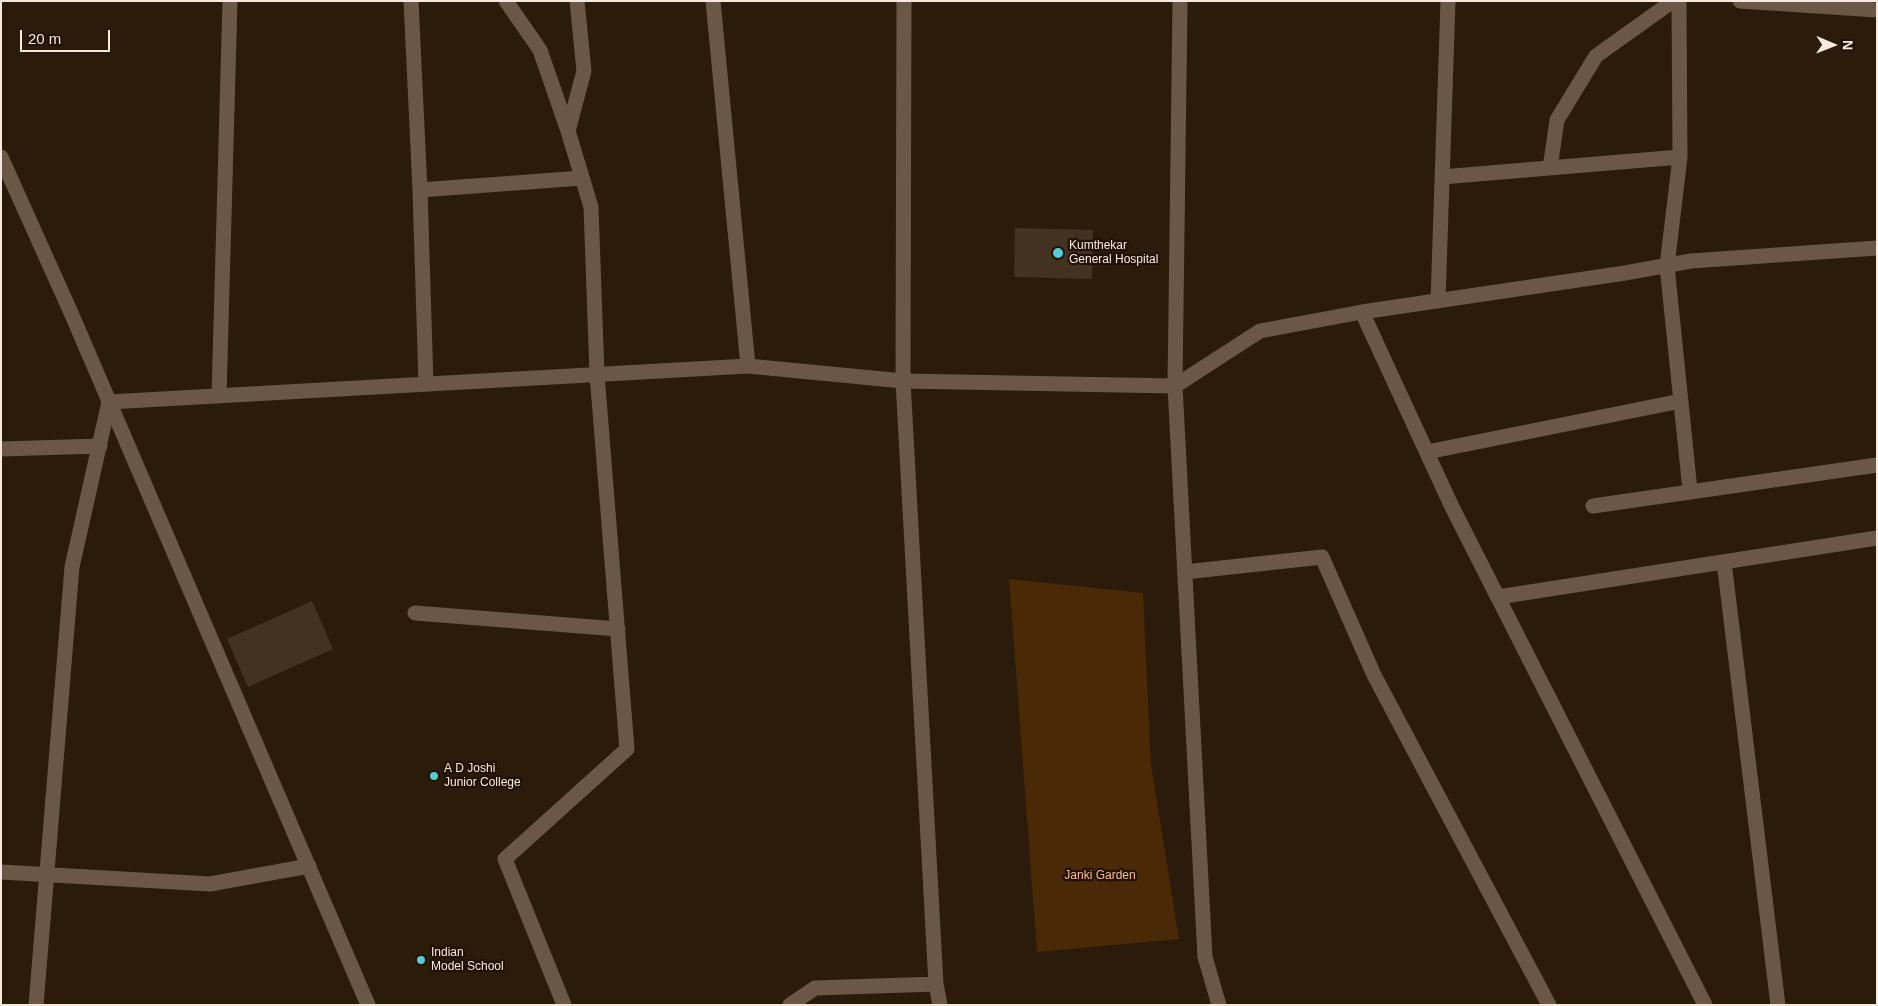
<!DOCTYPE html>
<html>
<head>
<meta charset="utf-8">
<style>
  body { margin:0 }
  #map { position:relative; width:1878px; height:1006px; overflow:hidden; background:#2b1b0b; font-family:Helvetica,sans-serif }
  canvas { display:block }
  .frame { position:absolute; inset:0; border:2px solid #f6eae0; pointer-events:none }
  .north { position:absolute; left:1808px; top:20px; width:50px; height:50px; -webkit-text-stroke:4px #211104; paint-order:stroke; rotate:91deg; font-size:14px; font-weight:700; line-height:20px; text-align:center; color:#f6eae0 }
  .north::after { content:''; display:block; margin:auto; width:18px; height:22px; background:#f6eae0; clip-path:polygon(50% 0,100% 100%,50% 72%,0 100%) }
  .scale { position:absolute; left:20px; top:30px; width:90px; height:22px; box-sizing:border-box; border:2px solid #f6eae0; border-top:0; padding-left:6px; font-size:15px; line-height:18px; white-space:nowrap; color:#f6eae0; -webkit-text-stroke:4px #211104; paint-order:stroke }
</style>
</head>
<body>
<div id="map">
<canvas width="1878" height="1006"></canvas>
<div class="frame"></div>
<div class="north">N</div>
<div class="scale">20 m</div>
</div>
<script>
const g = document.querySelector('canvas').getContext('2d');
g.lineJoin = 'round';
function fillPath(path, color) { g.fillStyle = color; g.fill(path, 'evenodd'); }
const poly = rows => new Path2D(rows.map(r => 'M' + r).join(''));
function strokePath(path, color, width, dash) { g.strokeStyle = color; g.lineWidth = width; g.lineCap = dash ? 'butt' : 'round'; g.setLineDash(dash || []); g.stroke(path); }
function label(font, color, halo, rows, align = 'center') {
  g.font = font + ' Helvetica,sans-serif'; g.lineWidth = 4.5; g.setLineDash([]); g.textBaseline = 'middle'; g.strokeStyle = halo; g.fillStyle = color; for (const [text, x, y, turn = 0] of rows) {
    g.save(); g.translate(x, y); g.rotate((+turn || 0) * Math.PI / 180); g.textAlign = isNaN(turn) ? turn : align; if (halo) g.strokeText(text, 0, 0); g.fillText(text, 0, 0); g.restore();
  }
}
fillPath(poly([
  [1009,579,1143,593,1151,765,1179,939,1037,952]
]), '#492906');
fillPath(poly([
  [1015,228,1093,230,1092,279,1014,277],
  [312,601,333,649,248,687,227,639]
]), '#433122');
strokePath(poly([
  [411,1,420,190],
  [506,1,540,50,568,131,591,207,597,374,627,749,505,859,564,1005],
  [904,1,903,381,936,984,940,1005],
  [1679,1,1680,157],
  [1740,1,1877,10],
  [568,131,584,71,577,1],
  [1550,168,1557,120,1596,56,1673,1],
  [1442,177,1680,157,1667,266,1690,490,1692,491],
  [1438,301,1448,1],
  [1362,312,1452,507,1705,1005],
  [748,366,903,381,1175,386,1260,331,1362,312,1625,273,1691,261,1877,248],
  [426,384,420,190,582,178],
  [219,396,230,1],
  [1,449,100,446],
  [1427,452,1681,401],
  [1593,506,1877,465],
  [1724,562,1778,1005],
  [1185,572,1322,557,1374,675,1549,1005],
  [1498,597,1877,538],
  [415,613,618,629],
  [1,872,210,884,309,866],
  [36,1005,72,567,109,402,748,366,713,1],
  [790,1005,815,988,936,984]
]), '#6b5746', 15);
strokePath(poly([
  [1180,1,1175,386,1205,957,1219,1005],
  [1,157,72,315,368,1005]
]), '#6b5746', 15);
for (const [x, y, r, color] of [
  [1058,253,6,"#51ccd5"],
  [434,776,5,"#51ccd5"],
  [421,960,5,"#51ccd5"]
]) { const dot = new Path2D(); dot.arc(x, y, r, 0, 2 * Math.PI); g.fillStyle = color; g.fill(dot); strokePath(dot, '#211104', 2); }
label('12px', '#f6eae0', '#211104', [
  ["Kumthekar",1069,246],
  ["General Hospital",1069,260],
  ["A D Joshi",444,769],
  ["Junior College",444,783],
  ["Indian",431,953],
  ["Model School",431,967]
], 'left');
label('12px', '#fdbe86', '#211104', [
  ["Janki Garden",1100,876]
]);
</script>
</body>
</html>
